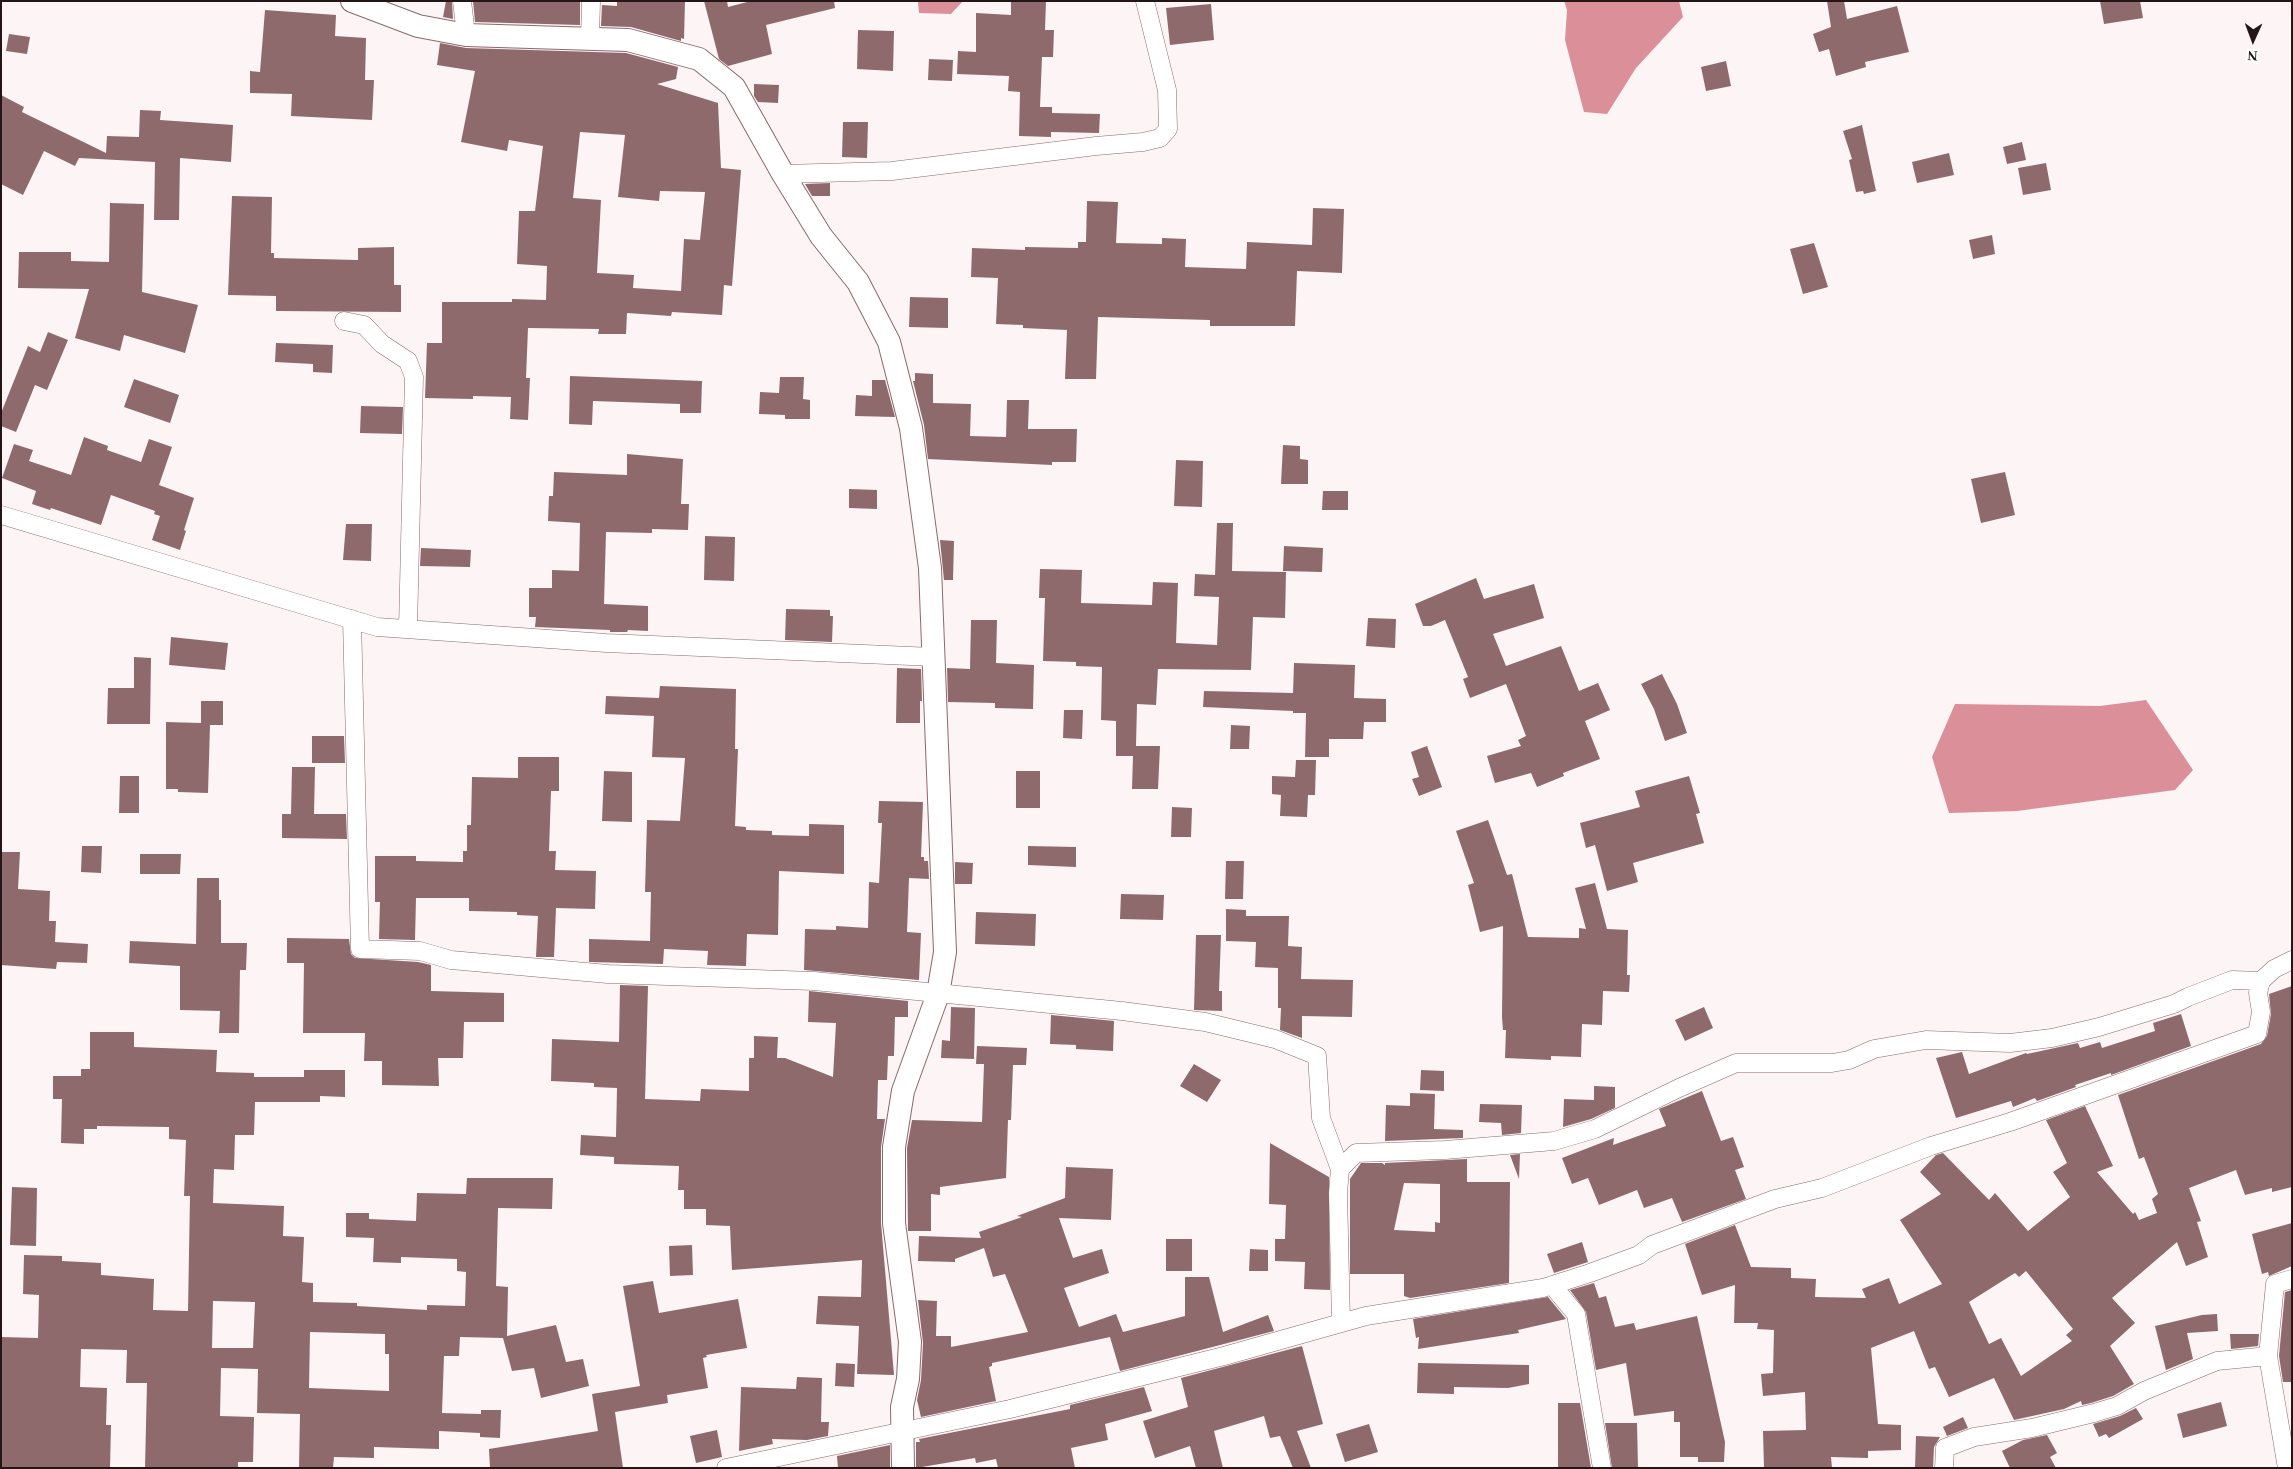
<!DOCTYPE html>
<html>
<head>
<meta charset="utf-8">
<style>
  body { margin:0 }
  #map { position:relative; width:2293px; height:1469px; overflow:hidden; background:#fdf4f5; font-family:"Times New Roman",serif }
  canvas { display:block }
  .frame { position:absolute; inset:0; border:2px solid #241617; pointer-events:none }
  .north { position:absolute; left:2228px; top:15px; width:50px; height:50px; -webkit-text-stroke:4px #fff; paint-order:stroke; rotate:182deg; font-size:14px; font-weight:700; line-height:20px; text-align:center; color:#241617 }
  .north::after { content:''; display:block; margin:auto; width:18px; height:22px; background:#241617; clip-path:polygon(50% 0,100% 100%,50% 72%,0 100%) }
</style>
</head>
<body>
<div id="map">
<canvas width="2293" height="1469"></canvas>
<div class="frame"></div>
<div class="north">N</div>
</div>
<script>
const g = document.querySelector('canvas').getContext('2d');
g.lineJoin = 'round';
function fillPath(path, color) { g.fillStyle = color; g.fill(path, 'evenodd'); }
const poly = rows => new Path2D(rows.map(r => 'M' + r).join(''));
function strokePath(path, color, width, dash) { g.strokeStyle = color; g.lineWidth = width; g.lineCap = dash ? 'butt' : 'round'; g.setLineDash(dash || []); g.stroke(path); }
fillPath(poly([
  [918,1,963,1,951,14,919,13],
  [1564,1,1679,1,1683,17,1636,68,1607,114,1584,112,1565,40,1567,10],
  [2146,700,2193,770,2175,790,2017,811,1949,813,1932,757,1955,704,2100,706]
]), '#db8f98');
fillPath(poly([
  [446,1,452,1,453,19,443,17],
  [473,1,580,1,580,25,475,22],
  [617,1,685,1,684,39,681,38,681,41,631,27,601,26,602,5,617,6],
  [704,1,727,1,728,7,751,1,834,1,835,8,766,25,772,54,728,66,719,59],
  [1011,1,1046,1,1045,30,1054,30,1053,57,1042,57,1040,107,1052,107,1052,113,1100,114,1099,133,1051,132,1051,137,1019,136,1020,92,1008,91,1009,76,957,74,958,51,976,52,976,13,1011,15],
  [1827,1,1844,1,1847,19,1897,6,1909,52,1865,62,1866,67,1836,76,1829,49,1819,52,1813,34,1831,27],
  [2100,1,2140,1,2143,18,2104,24],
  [1211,4,1214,40,1170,45,1166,8],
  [265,10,336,15,335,36,366,38,365,80,374,80,372,120,291,116,292,94,250,93,250,71,260,72],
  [858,30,894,31,893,71,857,69],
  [9,34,30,37,27,54,6,51],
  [440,43,466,48,626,53,678,67,676,79,657,84,718,103,721,168,741,170,732,286,724,285,722,315,672,312,671,316,627,313,626,334,598,334,599,329,528,328,526,378,530,378,528,420,510,419,511,397,473,396,473,399,425,398,427,343,442,343,442,302,512,302,512,299,546,300,547,266,517,264,519,211,535,211,543,146,509,140,507,151,461,142,475,71,437,65],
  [580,132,625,135,618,197,659,201,660,191,705,192,700,240,684,239,681,291,633,288,634,275,597,273,601,200,573,198],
  [929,59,953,60,952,81,928,80],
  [1726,61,1731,86,1706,91,1701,67],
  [754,84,779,85,778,103,758,102,754,96],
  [1,95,24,107,22,112,106,153,107,136,139,137,140,110,161,111,160,120,233,125,231,162,180,158,179,220,154,220,155,162,79,158,75,166,44,151,23,195,1,184],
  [843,122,868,122,867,158,842,157],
  [1862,125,1876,191,1864,194,1863,191,1856,192,1849,160,1852,159,1843,131],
  [2022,142,2026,160,2007,164,2003,147],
  [1949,153,1954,175,1917,183,1912,162],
  [2046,163,2051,190,2023,195,2018,168],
  [830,183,830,196,812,196,805,184],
  [232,196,272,197,271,253,274,253,274,258,358,260,358,248,394,247,394,285,401,285,401,312,276,311,276,296,228,295],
  [1087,201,1118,202,1116,243,1162,244,1162,238,1186,239,1185,267,1246,269,1247,242,1312,245,1313,208,1344,209,1342,273,1297,271,1295,326,1210,326,1210,320,1098,317,1096,379,1065,379,1067,330,1023,328,1023,325,996,324,998,278,971,277,972,248,1025,250,1025,247,1078,248,1078,242,1086,242],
  [110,203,144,204,142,292,198,305,185,353,124,335,120,351,75,338,89,289,18,288,19,252,71,252,71,261,109,262],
  [1992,235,1995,254,1973,259,1969,240],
  [1814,243,1828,287,1803,294,1790,249],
  [910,297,948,298,948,328,909,327],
  [48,332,68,340,47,390,35,385,16,432,1,426,1,413,28,346,40,352],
  [276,343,333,345,332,373,313,372,313,364,275,362],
  [915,373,933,374,933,403,971,404,970,436,1006,437,1007,400,1029,400,1028,429,1077,429,1076,462,1052,462,1052,465,928,459,924,425,913,381,915,381],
  [570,376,702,381,701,413,680,413,680,404,593,401,592,425,569,424],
  [780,377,804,377,803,399,810,400,810,419,785,419,785,415,759,414,760,392,779,393],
  [134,379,179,395,170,423,124,407],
  [872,380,885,380,895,417,855,416,856,395,872,396],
  [361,406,403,407,402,434,360,433],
  [84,437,108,446,107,450,141,462,149,439,172,447,159,485,194,498,184,530,186,531,180,550,152,540,160,516,154,514,155,511,111,495,101,525,51,508,50,510,32,504,36,491,2,478,14,444,33,450,29,461,71,475],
  [1283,445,1300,446,1300,459,1308,460,1308,484,1281,484],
  [627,454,683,459,681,504,689,504,688,530,652,529,652,533,606,532,604,604,648,606,648,631,628,630,627,632,610,632,610,630,535,627,536,617,529,617,529,588,552,588,552,570,579,571,580,523,548,521,549,496,553,496,554,472,627,475],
  [1176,460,1203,461,1202,507,1174,506],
  [2005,472,2015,515,1981,523,1971,479],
  [849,489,877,490,877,509,849,508],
  [1323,491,1348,491,1348,510,1322,510],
  [1217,523,1233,523,1232,571,1286,572,1285,618,1253,617,1251,670,1158,669,1156,705,1137,704,1136,746,1160,746,1158,789,1132,789,1133,756,1116,756,1116,721,1101,720,1102,667,1076,666,1076,662,1043,661,1045,598,1039,598,1040,569,1082,570,1081,603,1152,605,1153,582,1178,583,1176,643,1217,645,1219,597,1194,596,1195,574,1215,575],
  [346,524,372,524,371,561,343,560],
  [705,536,735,537,734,581,704,580],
  [940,540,954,541,953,580,944,580],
  [1284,546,1323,548,1322,572,1283,571],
  [421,548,471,550,470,567,420,566],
  [1476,578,1484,599,1534,584,1544,618,1493,634,1506,666,1561,646,1579,691,1598,683,1610,710,1585,721,1600,759,1563,773,1564,776,1537,787,1531,773,1495,783,1487,756,1521,746,1518,740,1526,736,1506,684,1470,698,1463,679,1468,677,1445,620,1431,626,1423,626,1415,604],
  [786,609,830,610,830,616,833,616,832,642,785,640],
  [1368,618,1396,619,1395,648,1366,646],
  [971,620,997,620,996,663,1034,665,1033,709,995,708,995,703,948,702,947,668,970,669],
  [171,637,228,643,225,670,169,665],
  [134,657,151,658,150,724,107,724,108,688,134,688],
  [1294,663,1355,665,1354,698,1386,699,1386,722,1364,722,1363,739,1329,739,1329,757,1305,757,1306,713,1293,713,1293,711,1203,707,1204,691,1293,693],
  [897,668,921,669,922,701,920,701,920,723,896,723],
  [1662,674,1677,704,1687,733,1665,741,1654,709,1641,684],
  [660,686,736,689,735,749,738,749,735,826,746,827,746,830,772,831,772,835,809,836,809,824,844,825,844,874,779,871,778,935,747,934,746,966,707,965,708,951,664,949,663,964,589,962,589,939,650,941,651,892,645,892,647,820,680,821,685,758,652,757,654,716,605,714,606,696,659,698],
  [201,701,223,701,223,725,210,725,208,793,178,792,178,789,166,789,166,722,201,723],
  [1064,710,1083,710,1082,739,1063,738],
  [1231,725,1250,726,1249,749,1230,749],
  [312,736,344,736,345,763,312,763],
  [1427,746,1442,787,1419,796,1412,779,1419,777,1411,752],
  [518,757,559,757,559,791,551,791,549,851,556,851,555,870,596,871,595,909,556,908,554,957,536,957,538,916,517,915,517,912,469,911,469,898,416,898,415,940,379,939,380,902,375,902,375,856,416,856,416,861,463,862,463,851,467,851,467,825,471,825,472,777,518,778],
  [1296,760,1316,760,1315,795,1308,795,1307,817,1280,816,1281,795,1272,794,1272,776,1295,777],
  [292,767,315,767,314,814,346,814,347,839,282,838,282,814,291,814],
  [604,771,632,772,632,822,602,821],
  [1016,771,1040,771,1040,808,1016,808],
  [120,776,139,776,139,813,119,813],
  [1689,776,1700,813,1696,814,1704,843,1633,863,1638,882,1607,891,1595,845,1586,848,1580,823,1640,807,1635,791],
  [879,801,923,802,921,857,924,857,924,861,928,861,929,879,909,878,907,932,921,933,919,980,804,970,805,929,836,930,836,926,868,928,869,882,879,883,882,823,878,823],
  [1172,807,1192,808,1191,837,1171,837],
  [1488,820,1507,875,1512,874,1528,937,1579,938,1579,928,1586,929,1575,888,1595,883,1607,929,1628,930,1627,975,1630,975,1629,992,1603,991,1602,1025,1582,1024,1581,1057,1551,1056,1551,1060,1505,1058,1506,1030,1503,1030,1502,1017,1503,926,1480,932,1468,885,1474,883,1456,831],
  [82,846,102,846,101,873,81,872],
  [1028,846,1076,847,1076,867,1028,865],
  [1,852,20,852,18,889,50,891,49,921,56,921,55,942,88,944,87,963,57,962,56,969,1,965],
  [140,854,181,854,180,874,140,874],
  [1226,861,1244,861,1243,899,1225,899],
  [955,862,973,863,972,884,955,884],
  [197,878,219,878,219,900,221,900,221,943,247,943,246,970,240,970,239,1033,219,1033,220,1011,180,1010,180,966,129,963,130,941,196,944],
  [1121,894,1164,895,1163,920,1120,919],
  [1226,909,1246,910,1246,916,1289,916,1288,946,1302,947,1301,979,1353,980,1352,1017,1302,1016,1302,1038,1280,1030,1281,1008,1278,1008,1278,968,1255,967,1256,942,1226,941],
  [976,912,1036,914,1035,946,975,944],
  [1196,935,1221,935,1219,991,1222,991,1222,1011,1194,1010],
  [287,938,349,939,351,954,355,958,418,962,431,965,431,991,504,993,504,1022,464,1022,463,1058,438,1058,439,1086,382,1085,382,1061,364,1061,365,1033,303,1033,304,963,287,963],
  [620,985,648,986,645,1099,700,1101,701,1089,749,1091,749,1058,754,1058,754,1036,778,1037,777,1058,785,1058,833,1077,836,1023,808,1022,809,991,908,1001,908,1017,895,1017,894,1056,888,1056,887,1080,878,1080,877,1119,885,1119,881,1147,881,1223,894,1375,857,1374,859,1326,816,1324,818,1296,861,1297,862,1260,732,1270,730,1226,706,1225,706,1209,684,1209,684,1190,678,1190,679,1166,614,1164,614,1157,580,1155,581,1135,616,1137,617,1088,594,1087,594,1083,551,1081,552,1039,619,1042],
  [2292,986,2292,1187,2272,1192,2272,1188,2245,1195,2236,1170,2189,1188,2201,1221,2197,1222,2208,1257,2186,1266,2177,1242,2112,1298,2135,1323,2110,1346,2134,1384,2113,1396,2091,1403,2082,1405,2081,1401,2064,1409,2014,1420,1994,1378,1949,1397,1935,1367,1929,1369,1914,1331,1871,1348,1878,1424,1901,1425,1901,1450,1868,1451,1868,1458,1831,1457,1832,1468,1764,1468,1763,1431,1806,1430,1805,1392,1763,1396,1761,1374,1773,1373,1774,1330,1757,1329,1758,1323,1734,1323,1735,1285,1702,1295,1685,1244,1735,1225,1751,1267,1791,1268,1791,1278,1816,1279,1815,1297,1866,1298,1862,1289,1889,1278,1899,1304,1942,1284,1900,1220,1941,1194,1920,1172,1936,1155,1943,1153,1989,1200,1995,1193,2028,1231,2070,1197,2053,1172,2067,1163,2046,1120,2085,1106,2113,1166,2097,1172,2133,1214,2135,1212,2139,1220,2157,1213,2152,1199,2158,1194,2144,1157,2139,1159,2118,1095,2261,1044,2267,1036,2271,1014,2269,994],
  [2026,1271,2073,1329,2066,1335,2072,1341,2021,1376,2001,1338,1989,1344,1969,1302,2015,1273,2019,1277],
  [951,1007,975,1008,974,1059,941,1058,942,1040,950,1041],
  [1704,1007,1713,1028,1685,1041,1675,1020],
  [2181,1014,2191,1046,2111,1075,2111,1073,2075,1085,2076,1087,2037,1101,2035,1098,2013,1107,2011,1101,1956,1118,1936,1058,1962,1052,1969,1074,2026,1053,2027,1054,2078,1043,2080,1048,2100,1042,2102,1048,2155,1031,2153,1023],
  [1051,1015,1114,1021,1113,1051,1076,1049,1076,1045,1050,1044],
  [90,1032,134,1032,134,1047,217,1050,216,1072,254,1073,254,1077,304,1077,304,1070,345,1070,345,1097,320,1096,320,1102,255,1102,254,1135,235,1135,234,1170,214,1169,213,1203,284,1206,283,1236,304,1237,302,1282,313,1283,313,1302,357,1303,357,1306,427,1310,427,1305,465,1306,466,1272,457,1271,457,1259,401,1257,401,1263,373,1262,374,1238,346,1237,346,1213,369,1213,369,1219,416,1221,417,1193,466,1194,467,1178,553,1178,552,1209,498,1208,496,1286,508,1287,507,1336,556,1325,566,1362,583,1359,589,1386,541,1398,534,1368,512,1371,503,1338,460,1337,459,1356,444,1356,442,1413,481,1414,481,1410,501,1410,500,1438,480,1437,480,1433,439,1431,439,1449,374,1447,374,1458,334,1457,333,1468,299,1468,300,1414,257,1413,258,1369,221,1368,220,1416,254,1417,253,1462,238,1462,238,1468,145,1468,147,1383,126,1383,127,1350,81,1349,80,1387,107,1388,106,1425,111,1425,110,1468,1,1468,1,1337,38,1338,39,1295,23,1294,24,1255,62,1256,62,1261,101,1263,101,1275,154,1279,153,1310,188,1311,190,1196,184,1196,186,1140,169,1139,169,1127,97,1126,97,1129,84,1129,84,1144,61,1143,62,1099,53,1099,53,1076,81,1076,81,1069,90,1069],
  [213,1301,255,1302,253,1348,212,1348],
  [310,1332,385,1334,385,1354,389,1354,389,1391,309,1388],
  [977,1046,1027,1048,1026,1065,1013,1065,1011,1120,1008,1120,1006,1178,940,1187,940,1195,931,1194,931,1231,908,1231,907,1148,912,1120,982,1122,984,1064,976,1064],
  [1194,1064,1221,1080,1207,1102,1180,1086],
  [1421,1070,1444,1071,1444,1091,1420,1090],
  [1594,1086,1615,1087,1615,1108,1591,1119,1563,1127,1564,1099,1594,1100],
  [1702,1091,1721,1141,1733,1137,1744,1167,1735,1170,1746,1199,1682,1222,1672,1198,1644,1208,1637,1190,1599,1205,1588,1178,1572,1184,1562,1158,1614,1138,1613,1145,1666,1126,1659,1109],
  [1410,1093,1435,1094,1434,1129,1463,1130,1463,1138,1385,1141,1386,1105,1410,1106],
  [1480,1104,1522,1105,1521,1133,1502,1135,1501,1123,1479,1122],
  [1270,1143,1329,1177,1330,1290,1304,1289,1305,1262,1275,1261,1275,1239,1285,1239,1286,1205,1269,1204],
  [1520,1154,1519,1179,1510,1155],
  [1467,1159,1467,1182,1510,1182,1509,1283,1410,1298,1404,1296,1404,1274,1350,1274,1350,1179,1361,1163,1382,1163,1385,1165,1385,1163],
  [1404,1183,1440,1184,1440,1223,1435,1222,1435,1232,1394,1230],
  [1066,1167,1113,1169,1111,1220,1059,1218,1073,1258,1102,1249,1109,1273,1064,1288,1079,1327,1116,1314,1123,1332,1185,1316,1185,1277,1209,1277,1223,1332,1268,1315,1274,1331,1120,1371,1110,1337,992,1363,992,1366,989,1367,996,1401,921,1417,917,1400,921,1380,923,1343,918,1300,937,1301,936,1336,951,1336,951,1347,1028,1332,1005,1274,993,1277,984,1248,955,1259,955,1262,918,1261,919,1236,981,1238,979,1232,1022,1217,1017,1216,1065,1198],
  [12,1187,37,1188,36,1246,10,1245],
  [2292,1223,2292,1266,2269,1276,2268,1272,2262,1274,2252,1234],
  [1166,1239,1192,1239,1192,1271,1166,1271],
  [1582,1242,1588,1262,1554,1273,1547,1254],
  [692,1245,693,1275,670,1276,669,1246],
  [1250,1249,1268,1250,1268,1271,1249,1271],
  [653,1281,659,1313,738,1299,747,1348,706,1355,707,1357,703,1358,708,1388,667,1395,668,1403,615,1412,623,1468,490,1468,489,1449,598,1431,592,1394,640,1386,623,1286],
  [1594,1283,1599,1298,1606,1296,1615,1327,1634,1323,1636,1330,1697,1316,1725,1442,1724,1462,1698,1462,1698,1457,1680,1457,1680,1422,1674,1422,1674,1411,1634,1416,1626,1363,1596,1370,1586,1312,1570,1290],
  [2292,1290,2292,1382,2283,1382,2279,1356,2285,1292],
  [1548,1297,1566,1319,1518,1330,1519,1333,1418,1349,1419,1337,1416,1338,1413,1319],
  [2217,1314,2218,1331,2187,1333,2193,1359,2166,1370,2155,1326,2202,1315],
  [2230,1334,2259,1334,2258,1346,2231,1349],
  [1302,1346,1323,1424,1297,1431,1311,1468,1293,1468,1280,1436,1270,1438,1264,1416,1214,1431,1223,1468,1196,1468,1190,1446,1155,1458,1143,1421,1188,1407,1181,1378],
  [836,1363,855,1364,854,1387,835,1386],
  [1418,1363,1529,1365,1529,1384,1508,1388,1454,1387,1454,1394,1417,1393],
  [797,1377,822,1378,821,1422,829,1422,828,1436,807,1440,772,1439,773,1444,739,1451,741,1387,796,1389],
  [1144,1387,1152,1411,1105,1424,1108,1440,1071,1448,1075,1468,998,1468,996,1459,976,1463,975,1458,916,1468,916,1442,920,1442,919,1439,1070,1409,1070,1405],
  [2221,1402,2227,1426,2183,1438,2177,1414],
  [1558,1403,1580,1403,1591,1468,1558,1468],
  [2136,1408,2143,1419,2109,1438,2106,1434,2099,1437,2093,1424,2120,1416],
  [1963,1417,1968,1428,1947,1436,1943,1427],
  [1605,1423,1637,1423,1638,1468,1612,1468],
  [1369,1424,1378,1452,1345,1462,1336,1434],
  [717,1430,722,1457,696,1463,690,1436],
  [2047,1435,2057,1453,2050,1457,2056,1468,2010,1468,2002,1451,2023,1440],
  [1916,1436,1940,1437,1934,1447,1933,1468,1915,1468],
  [890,1445,890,1468,838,1468,837,1456]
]), '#8e6a6d');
const minor = poly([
  [462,1,466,35],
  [590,39,591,1],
  [783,174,892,171,1096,146,1143,142,1160,138,1168,129,1167,90,1145,1],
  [344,321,364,325,382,344,408,361,414,377,408,628],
  [1,515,377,627,606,643,934,657],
  [352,619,360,949,420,951,451,960,608,974,814,981,1122,1011,1205,1022,1275,1039,1317,1056,1321,1118,1340,1169],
  [1552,1285,1576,1314,1602,1468],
  [1341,1322,1338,1193,1340,1169,1356,1153,1445,1150,1554,1141,1595,1129,1679,1088,1736,1063,1832,1063,1849,1060,1874,1049,1926,1040,2010,1043,2052,1038,2099,1027,2174,1004,2188,997,2232,980,2261,981],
  [726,1468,1010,1409,1224,1356,1366,1316,1543,1288,1590,1273,1639,1255,1652,1245,1775,1199,1822,1188,1931,1146,2010,1122,2257,1034,2261,1012,2258,993,2261,981,2274,969,2292,960],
  [1944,1468,1945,1448,1974,1437,2032,1428,2094,1413,2117,1406,2144,1391,2217,1361,2268,1356],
  [2287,1468,2268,1356,2275,1284,2292,1279]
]);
const tertiary = poly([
  [352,1,418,26,466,35,628,40,699,59,734,87,783,174,821,236,858,282,889,342,911,428,930,568,945,952,938,994,903,1091,894,1147,894,1223,910,1342,908,1379,902,1407,903,1468]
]);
strokePath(minor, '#8c686c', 19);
strokePath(tertiary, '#8c686c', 24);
strokePath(minor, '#fff', 18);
strokePath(tertiary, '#fff', 22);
</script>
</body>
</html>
